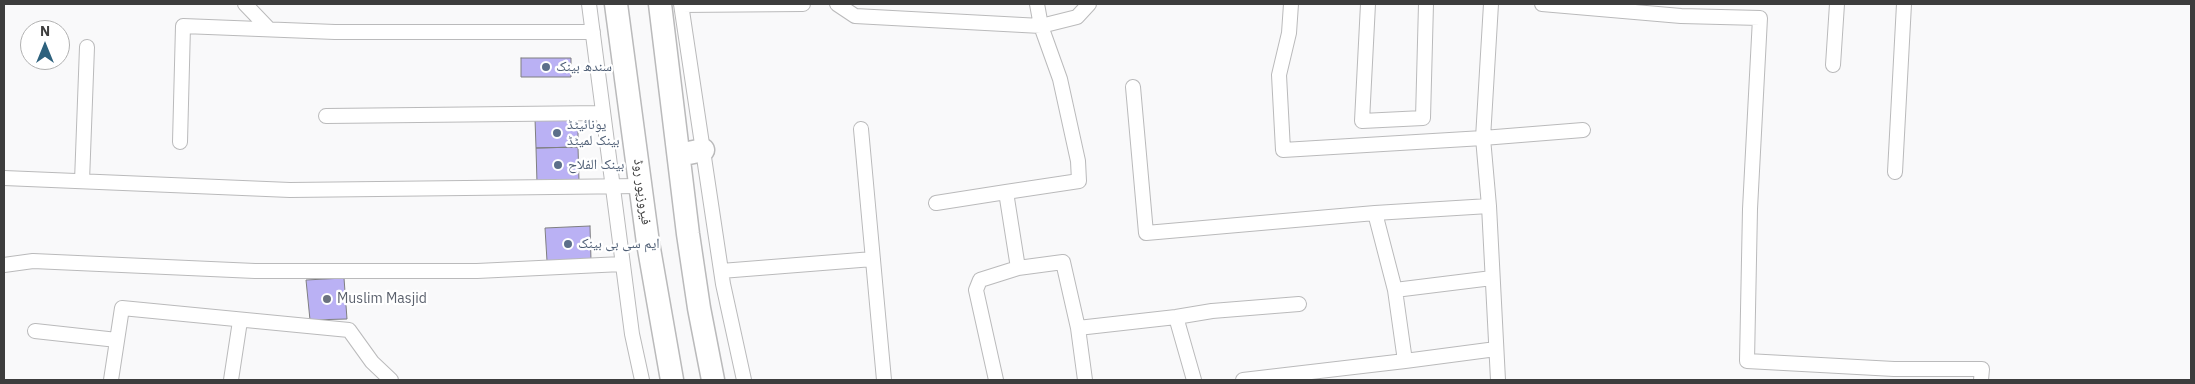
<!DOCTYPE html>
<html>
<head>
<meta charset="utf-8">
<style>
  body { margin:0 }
  #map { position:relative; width:2195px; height:384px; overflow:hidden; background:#f9f9fa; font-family:"IBM Plex Sans",sans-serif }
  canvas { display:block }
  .frame { position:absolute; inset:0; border:5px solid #3d3d3d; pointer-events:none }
  .north { position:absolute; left:20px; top:20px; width:50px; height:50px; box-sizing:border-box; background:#fff; border:1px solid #b1b1b1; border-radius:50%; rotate:0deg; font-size:14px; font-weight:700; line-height:20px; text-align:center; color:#3d3d3d }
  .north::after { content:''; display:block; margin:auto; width:18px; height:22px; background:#2d617d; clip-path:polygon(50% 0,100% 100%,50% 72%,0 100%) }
</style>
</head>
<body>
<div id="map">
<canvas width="2195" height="384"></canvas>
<div class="frame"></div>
<div class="north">N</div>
</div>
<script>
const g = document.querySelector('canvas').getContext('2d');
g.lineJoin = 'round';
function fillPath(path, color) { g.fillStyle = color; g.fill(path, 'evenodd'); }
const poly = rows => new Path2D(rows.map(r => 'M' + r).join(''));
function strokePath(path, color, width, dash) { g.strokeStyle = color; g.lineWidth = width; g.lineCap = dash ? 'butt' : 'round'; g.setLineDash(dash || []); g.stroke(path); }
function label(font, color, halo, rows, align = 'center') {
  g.font = font + ' "IBM Plex Sans","Noto Naskh Arabic",sans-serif'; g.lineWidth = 4.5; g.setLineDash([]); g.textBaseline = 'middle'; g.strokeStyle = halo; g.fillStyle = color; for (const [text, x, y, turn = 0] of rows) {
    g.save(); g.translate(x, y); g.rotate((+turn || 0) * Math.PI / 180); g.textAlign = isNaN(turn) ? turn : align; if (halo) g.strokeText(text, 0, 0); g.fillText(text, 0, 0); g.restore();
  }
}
const building = poly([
  [521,58,571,58,571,77,521,77,521,58],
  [578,117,578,147,536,148,535,119,578,117],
  [578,147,579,181,537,183,536,148,578,147],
  [590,226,591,260,547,261,545,228,590,226],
  [344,278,347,319,310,320,306,280,344,278]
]);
fillPath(building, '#bab1f4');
strokePath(building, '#7f7f80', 1);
const minor = poly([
  [245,4,269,29],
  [589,4,632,334,642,380],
  [681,4,723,284,744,380],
  [837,4,855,16,1041,26,1077,17,1089,4],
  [1368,4,1362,121,1423,118,1426,4],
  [1491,4,1483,138,1583,130],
  [1542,4,1681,16,1760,18,1750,209,1747,361,1894,369,1982,369,1981,380],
  [681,5,803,4],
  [1833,65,1837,4],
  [1133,87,1146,233,1375,213,1489,206,1483,138,1283,150,1279,75,1289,33,1291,4],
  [326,116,603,113],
  [861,129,884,380],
  [180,142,183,26,335,32,593,32],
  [1895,172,1904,4],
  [4,178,290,190,641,186],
  [82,181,87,47],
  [1006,192,1079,181,1078,161,1060,79,1041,26,1037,4],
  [936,203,1006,192,1018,268,1063,262,1078,328],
  [1489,206,1498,380],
  [1375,213,1395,290],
  [4,265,33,261,255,271,477,271,622,264],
  [721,271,873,259],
  [1492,278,1395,290,1405,361,1496,349],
  [1176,317,1194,380],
  [35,331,117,340],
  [111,380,122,308,349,330,372,362,391,380],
  [231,380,240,321],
  [996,380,976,290,980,280,1018,268],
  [1085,380,1078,328,1176,317,1212,311,1299,304],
  [1243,380,1405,361]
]);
const trunk = poly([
  [616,4,648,243,672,380],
  [660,4,688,234,699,308,713,380],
  [679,155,703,150]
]);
strokePath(minor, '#bababb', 16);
strokePath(trunk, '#bababb', 25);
strokePath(minor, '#fff', 14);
strokePath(trunk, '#fff', 22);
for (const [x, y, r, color] of [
  [546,67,5,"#5c6f8a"],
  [557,133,5,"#5c6f8a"],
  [558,165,5,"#5c6f8a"],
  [568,244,5,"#5c6f8a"],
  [327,299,5,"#6b7280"]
]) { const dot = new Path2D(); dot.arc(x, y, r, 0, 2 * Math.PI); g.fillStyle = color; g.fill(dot); strokePath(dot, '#fff', 2); }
label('14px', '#4e5e75', '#fff', [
  ["سندھ بینک",556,67],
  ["یونائیٹڈ",567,125],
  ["بینک لمیٹڈ",567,141],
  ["بینک الفلاح",568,165],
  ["ایم سی بی بینک",578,244]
], 'left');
label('14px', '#3d3d3d', '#fff', [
  ["فیروزپور روڈ",642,192,83]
]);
label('14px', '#5b616d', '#fff', [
  ["Muslim Masjid",337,299]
], 'left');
</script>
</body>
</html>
